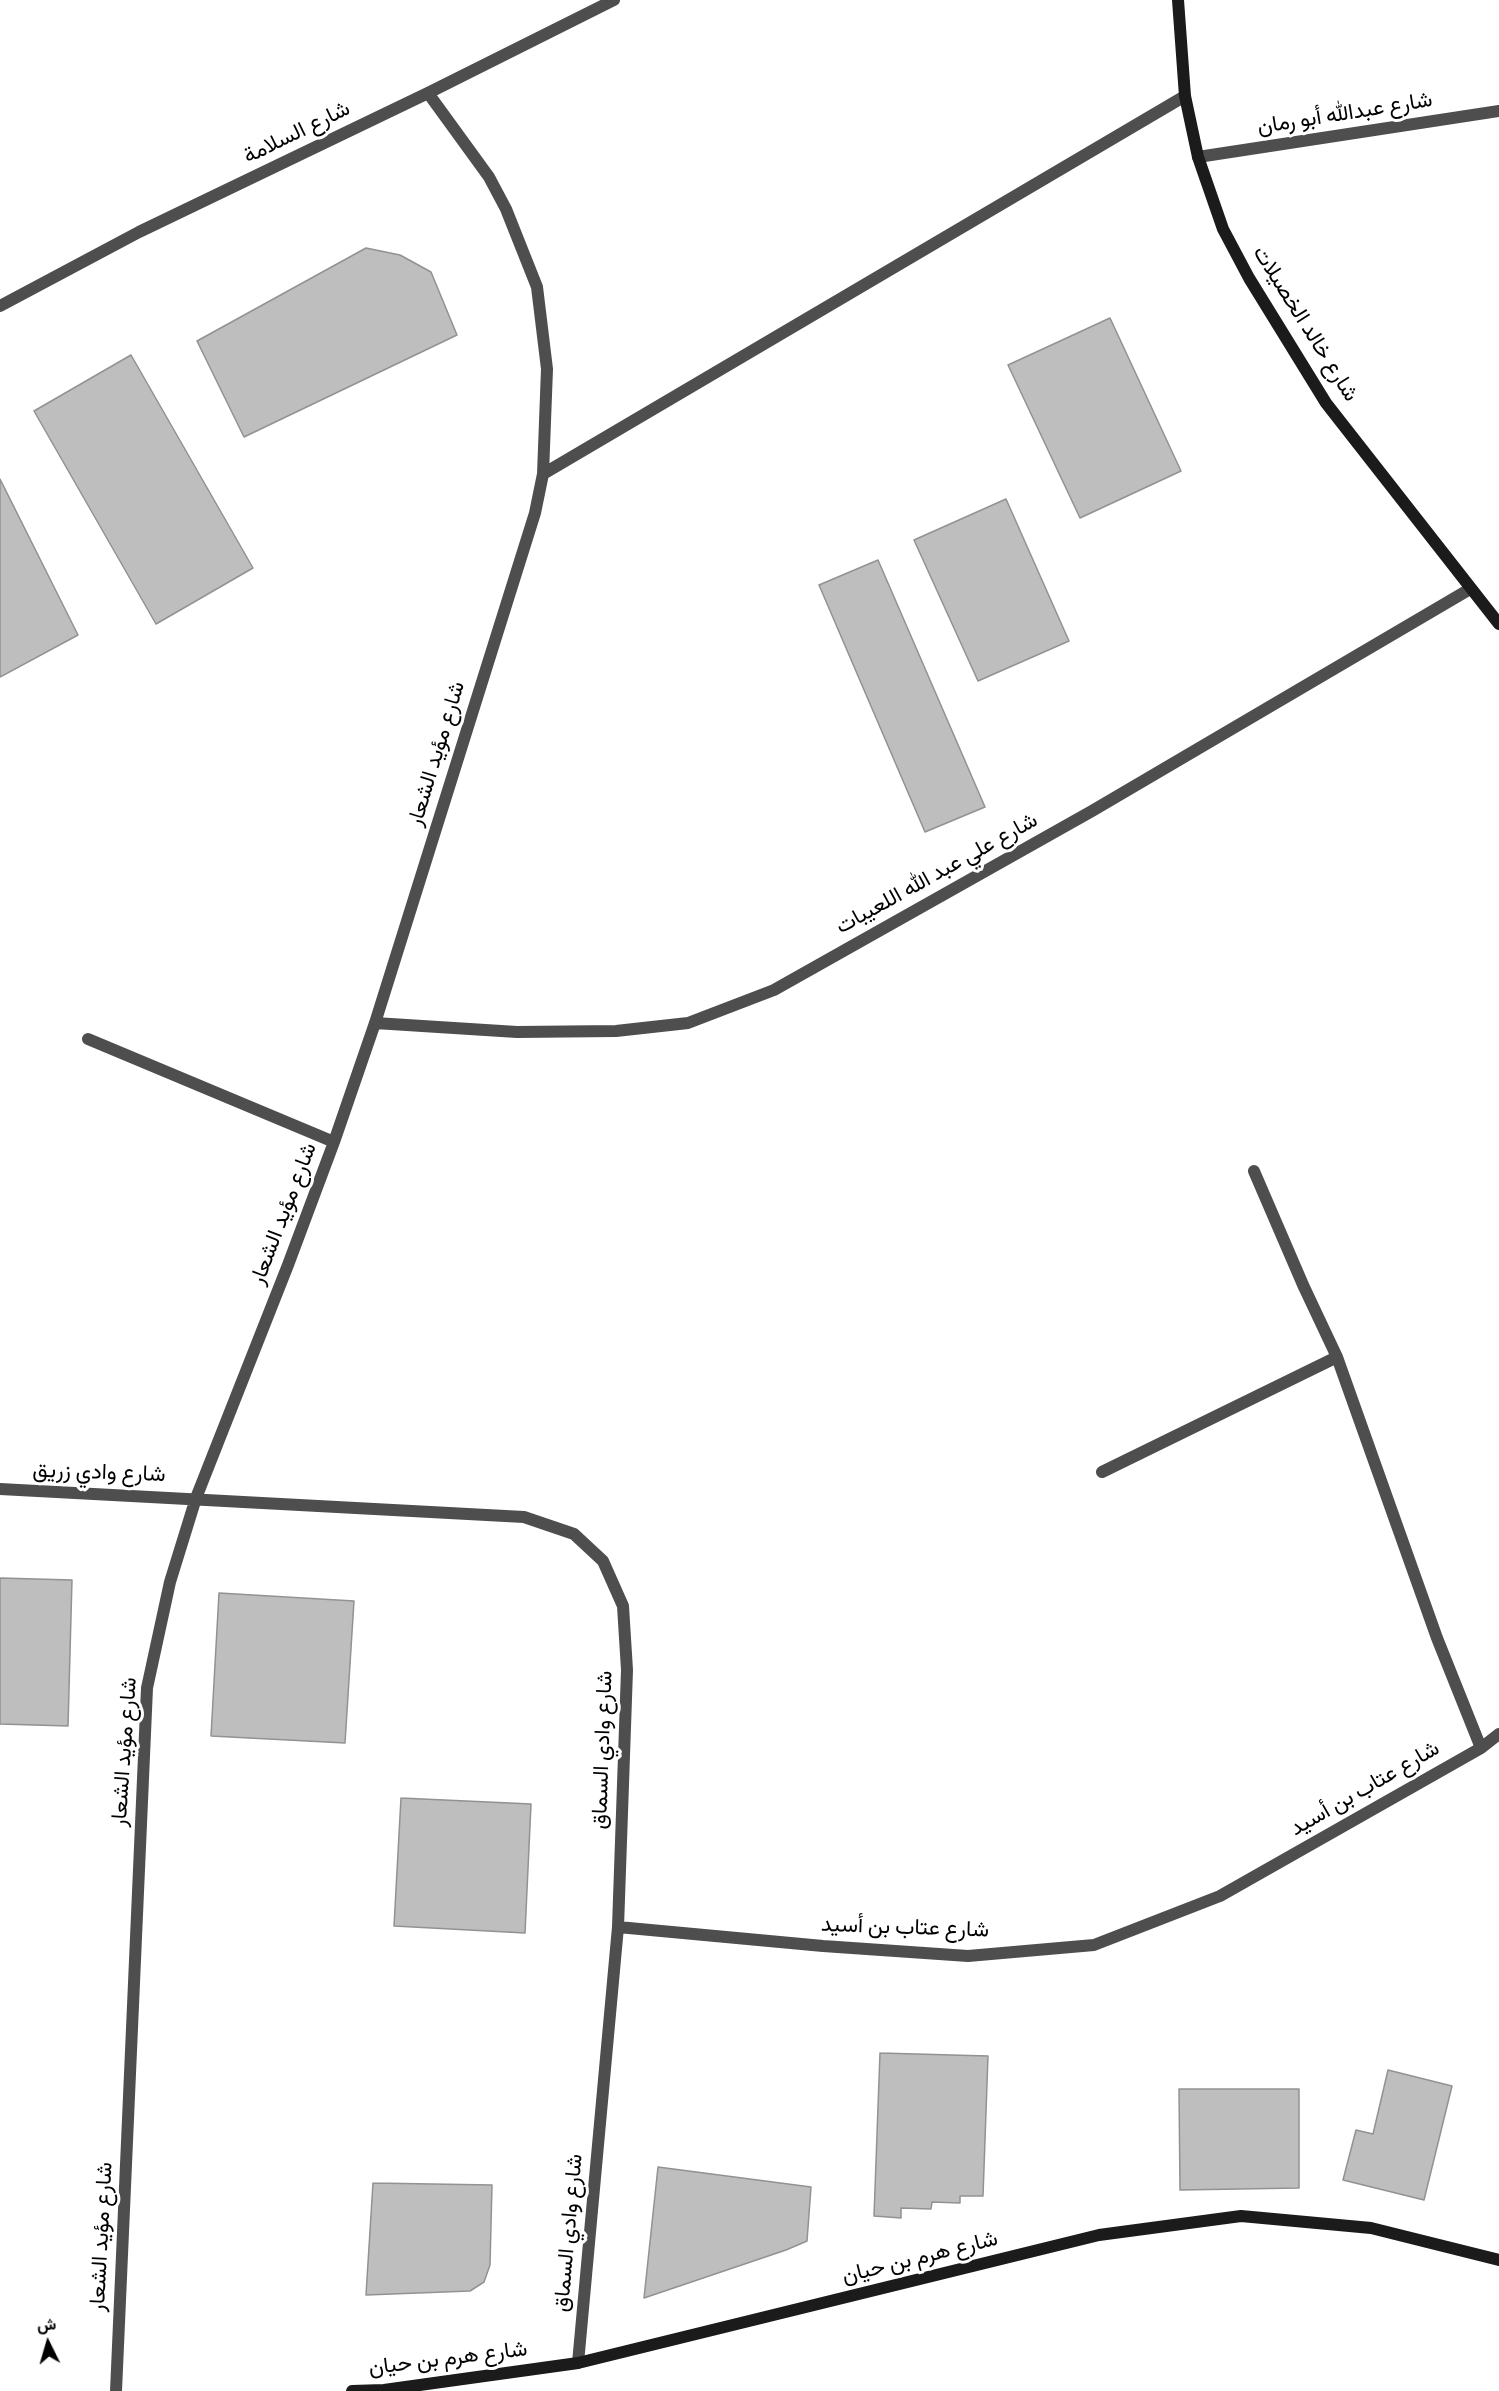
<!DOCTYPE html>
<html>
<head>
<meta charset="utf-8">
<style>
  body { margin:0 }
  #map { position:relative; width:1499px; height:2391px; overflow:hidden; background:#fff; font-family:Signika,Vazirmatn,sans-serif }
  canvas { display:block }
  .north { position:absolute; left:18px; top:2313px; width:60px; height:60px; -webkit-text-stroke:4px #fff; paint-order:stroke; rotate:355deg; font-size:16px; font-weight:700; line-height:24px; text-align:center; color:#000 }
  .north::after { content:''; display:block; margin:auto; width:21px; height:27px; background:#000; clip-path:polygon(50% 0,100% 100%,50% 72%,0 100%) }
</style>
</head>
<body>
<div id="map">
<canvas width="1499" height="2391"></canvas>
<div class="north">ش</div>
</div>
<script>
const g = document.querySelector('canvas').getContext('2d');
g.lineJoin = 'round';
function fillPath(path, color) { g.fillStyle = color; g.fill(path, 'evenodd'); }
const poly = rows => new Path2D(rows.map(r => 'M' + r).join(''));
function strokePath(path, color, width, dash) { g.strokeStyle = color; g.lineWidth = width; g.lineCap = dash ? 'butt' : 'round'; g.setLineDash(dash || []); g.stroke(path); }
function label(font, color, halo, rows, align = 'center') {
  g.font = font + ' Signika,Vazirmatn,sans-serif'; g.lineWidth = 6; g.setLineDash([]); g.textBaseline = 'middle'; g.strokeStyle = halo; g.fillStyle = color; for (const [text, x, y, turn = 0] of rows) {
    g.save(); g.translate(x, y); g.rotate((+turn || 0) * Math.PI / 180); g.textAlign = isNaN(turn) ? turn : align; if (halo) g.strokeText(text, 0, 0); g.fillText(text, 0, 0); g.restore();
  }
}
const building = poly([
  [366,248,400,255,431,272,457,335,244,437,197,341,366,248],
  [1110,318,1181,471,1080,518,1008,365,1110,318],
  [131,355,253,568,156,624,34,411,131,355],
  [0,479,78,635,0,677,0,479],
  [1006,499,1069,641,978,681,914,540,1006,499],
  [878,560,985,807,925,832,819,585,878,560],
  [0,1578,72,1580,68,1726,0,1724,0,1578],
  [219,1593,354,1601,345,1743,211,1736,219,1593],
  [401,1798,531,1804,525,1933,394,1926,401,1798],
  [880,2053,988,2056,983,2196,960,2196,960,2203,932,2202,931,2209,901,2208,901,2218,874,2216,880,2053],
  [1388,2070,1452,2086,1424,2200,1343,2180,1356,2130,1373,2134,1388,2070],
  [1179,2089,1299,2089,1299,2188,1180,2190,1179,2089],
  [658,2167,811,2187,807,2241,786,2250,644,2298,658,2167],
  [373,2183,492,2185,490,2265,484,2282,470,2291,366,2295,373,2183]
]);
fillPath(building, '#bebebe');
strokePath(building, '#929292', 1.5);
strokePath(poly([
  [1198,157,1499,111],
  [0,306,139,232,428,93,614,0],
  [543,474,1185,96],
  [375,1023,517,1032,616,1031,688,1023,774,990,1092,811,1470,589],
  [88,1039,334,1142],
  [1254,1171,1304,1287,1337,1357,1437,1638,1481,1748],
  [1102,1472,1337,1357],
  [0,1489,524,1517,574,1534,603,1561,623,1606,627,1670,618,1927,578,2363],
  [618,1927,823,1946,968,1956,1094,1945,1220,1896,1481,1748,1499,1734],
  [116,2391,147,1688,170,1582,196,1498,288,1265,334,1142,375,1023,535,513,543,474,547,369,537,287,506,209,489,177,428,93]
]), '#4e4e4e', 12);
strokePath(poly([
  [1178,0,1185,96,1198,157,1223,229,1249,278,1326,403,1499,624],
  [352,2391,384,2390,578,2363,1099,2235,1241,2216,1371,2228,1499,2260]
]), '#1b1b1b', 12);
label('22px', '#000', '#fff', [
  ["شارع عبدالله أبو رمان",1345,114,-9],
  ["شارع السلامة",297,133,-26],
  ["شارع خالد الخصيلات",1305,324,58],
  ["شارع مؤيد الشعار",437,754,-73],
  ["شارع علي عبد الله اللعيبات",937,874,-29],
  ["شارع مؤيد الشعار",284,1214,-69],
  ["شارع وادي زريق",99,1473,2],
  ["شارع وادي السماق",603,1750,-88],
  ["شارع مؤيد الشعار",125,1752,-86],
  ["شارع عتاب بن أسيد",1365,1789,-30],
  ["شارع عتاب بن أسيد",905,1928,2],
  ["شارع وادي السماق",569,2233,-85],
  ["شارع مؤيد الشعار",102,2237,-87],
  ["شارع هرم بن حيان",920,2258,-14],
  ["شارع هرم بن حيان",448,2359,-7]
]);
</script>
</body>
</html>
